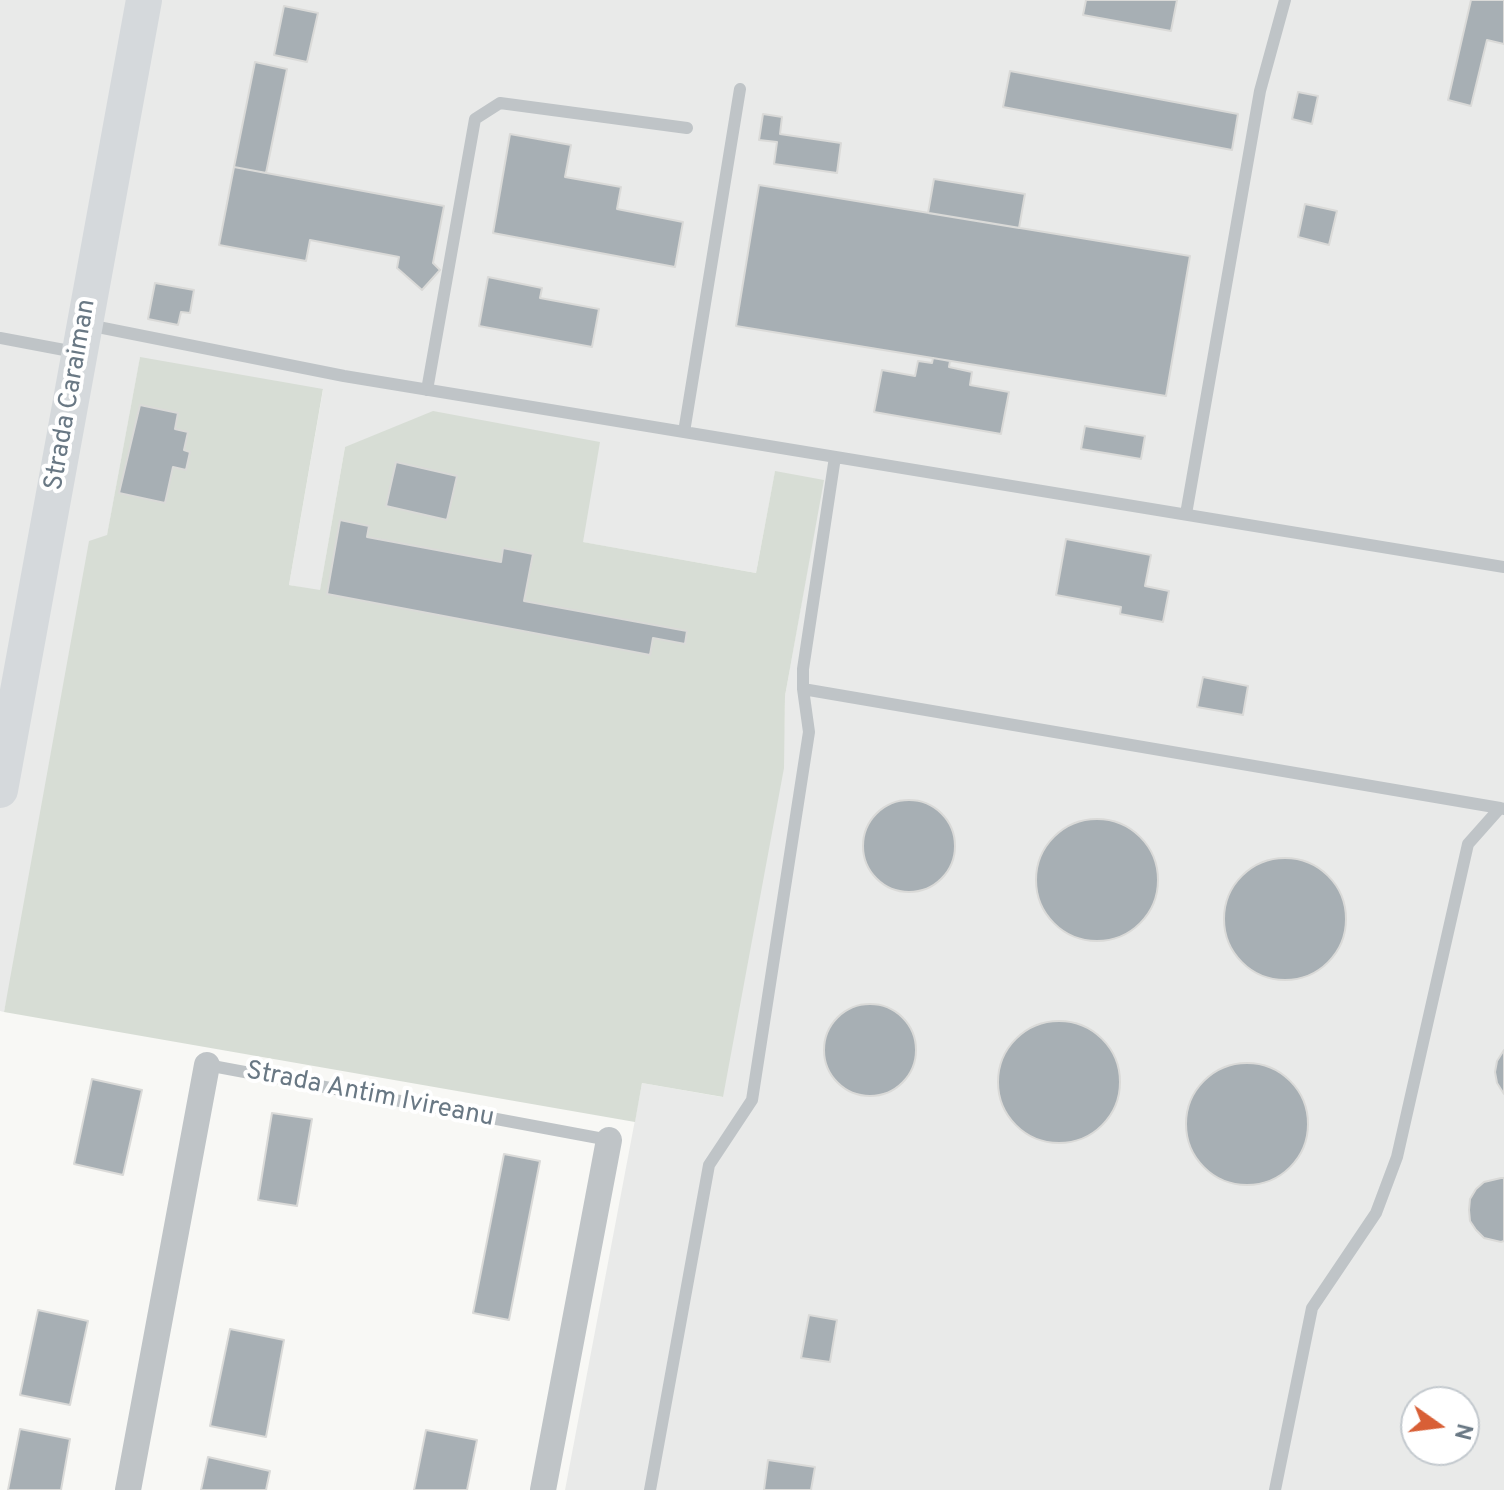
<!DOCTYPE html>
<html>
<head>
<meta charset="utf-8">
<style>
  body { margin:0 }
  #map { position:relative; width:1504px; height:1490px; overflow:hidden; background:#f8f8f5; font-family:Overpass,sans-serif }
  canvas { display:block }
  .north { position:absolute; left:1400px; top:1386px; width:80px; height:80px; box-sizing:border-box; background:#fff; border:2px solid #c3c9ce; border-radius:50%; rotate:104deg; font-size:22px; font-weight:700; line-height:32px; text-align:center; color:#697884 }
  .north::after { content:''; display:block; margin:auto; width:28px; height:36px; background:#d85f36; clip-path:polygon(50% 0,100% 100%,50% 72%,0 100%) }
</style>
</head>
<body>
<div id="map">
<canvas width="1504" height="1490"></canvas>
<div class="north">N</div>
</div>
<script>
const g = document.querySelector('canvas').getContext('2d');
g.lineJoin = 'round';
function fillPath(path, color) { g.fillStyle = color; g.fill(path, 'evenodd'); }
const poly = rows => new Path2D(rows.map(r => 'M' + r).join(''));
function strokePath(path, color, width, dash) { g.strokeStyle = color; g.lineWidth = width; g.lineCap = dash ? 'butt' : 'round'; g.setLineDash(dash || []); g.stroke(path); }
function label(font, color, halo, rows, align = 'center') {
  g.font = font + ' Overpass,sans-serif'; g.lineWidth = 8; g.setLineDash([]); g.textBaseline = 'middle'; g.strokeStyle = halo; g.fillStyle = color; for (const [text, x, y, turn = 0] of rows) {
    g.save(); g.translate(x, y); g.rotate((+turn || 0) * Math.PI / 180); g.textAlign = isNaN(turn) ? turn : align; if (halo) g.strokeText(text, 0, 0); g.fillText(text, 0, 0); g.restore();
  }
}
fillPath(poly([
  [0,0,1504,0,1504,1490,565,1490,642,1083,722,1097,783,768,785,696,823,481,775,472,756,573,582,542,345,447,320,591,289,585,323,390,140,358,107,536,4,1012,0,1011],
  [1416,1402,1464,1402,1464,1450,1416,1450]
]), '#e9eae9');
fillPath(poly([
  [140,357,323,389,289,585,320,590,345,447,433,411,600,442,583,542,756,573,775,471,824,480,785,696,784,768,723,1097,642,1083,635,1122,4,1012,89,541,107,535]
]), '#d7ddd5');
const building = poly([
  [1086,0,1177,0,1171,31,1083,15,1086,0],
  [1471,0,1504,0,1504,44,1487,40,1471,106,1448,100,1471,0],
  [284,6,318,13,307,62,274,55,284,6],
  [255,62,287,69,266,173,234,167,255,62],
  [1010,71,1238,114,1232,150,1003,107,1010,71],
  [1298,92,1318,96,1312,124,1292,119,1298,92],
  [763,114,782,117,780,134,841,143,837,173,774,164,777,142,759,140,763,114],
  [510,134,571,145,565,177,621,187,617,209,683,222,675,267,493,233,510,134],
  [234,167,444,206,433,263,440,270,422,290,397,268,399,257,310,240,306,261,219,245,234,167],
  [934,179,1025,194,1019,228,928,213,934,179],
  [759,185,1190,256,1166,396,736,326,759,185],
  [1305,204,1337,211,1329,245,1298,237,1305,204],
  [488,277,542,288,540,298,599,309,592,347,479,326,488,277],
  [155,283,194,290,190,313,181,312,178,325,148,319,155,283],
  [933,358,950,361,949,367,972,372,970,385,1009,392,1001,434,874,412,882,370,915,376,918,361,932,363,933,358],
  [140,405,178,413,175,429,188,432,184,450,190,452,186,470,173,467,165,503,119,493,140,405],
  [1085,426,1145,436,1141,459,1081,449,1085,426],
  [396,462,457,476,447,520,386,506,396,462],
  [340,520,369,526,367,537,501,562,503,548,533,554,524,601,687,631,685,644,653,638,650,655,327,594,340,520],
  [1066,539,1151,555,1145,586,1169,591,1163,622,1120,614,1121,607,1056,595,1066,539],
  [1203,677,1248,686,1243,715,1197,707,1203,677],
  '863 846a46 46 0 1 1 92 0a46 46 0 1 1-92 0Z',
  '1036 880a61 61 0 1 1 122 0a61 61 0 1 1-122 0Z',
  '1224 919a61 61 0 1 1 122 0a61 61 0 1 1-122 0Z',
  '824 1050a46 46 0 1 1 92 0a46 46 0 1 1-92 0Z',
  '998 1082a61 61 0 1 1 122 0a61 61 0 1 1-122 0Z',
  [1504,1050,1504,1094,1497,1083,1495,1072,1497,1061,1504,1050],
  '1186 1124a61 61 0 1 1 122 0a61 61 0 1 1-122 0Z',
  [92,1079,142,1090,123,1175,74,1164,92,1079],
  [272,1113,312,1119,297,1206,258,1200,272,1113],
  [504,1154,540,1161,509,1320,473,1313,504,1154],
  [1501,1178,1504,1178,1504,1241,1501,1242,1484,1238,1476,1230,1470,1221,1469,1210,1470,1199,1476,1189,1484,1182,1501,1178],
  [38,1310,88,1321,70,1405,20,1395,38,1310],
  [809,1315,837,1320,830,1362,801,1358,809,1315],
  [230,1329,284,1340,266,1437,210,1426,230,1329],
  [20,1429,70,1439,61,1490,8,1490,20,1429],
  [426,1430,477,1440,467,1490,414,1490,426,1430],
  [208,1457,270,1471,266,1490,201,1490,208,1457],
  [768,1460,815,1467,811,1490,764,1490,768,1460]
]);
fillPath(building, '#a7afb4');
strokePath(building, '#dadad8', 2);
strokePath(poly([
  [88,325,344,376,1504,567],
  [0,338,75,352],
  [427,390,475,119,500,103,687,128],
  [684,432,740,89],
  [1186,514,1260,91,1285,0],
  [803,689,803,669,835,457],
  [207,1065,609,1140],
  [650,1490,709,1165,752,1100,809,732,803,689,1500,808],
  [1275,1490,1312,1308,1376,1213,1397,1157,1468,844,1500,808,1504,809]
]), '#bfc4c7', 12);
strokePath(poly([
  [128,1490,207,1065],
  [543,1490,609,1140]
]), '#bfc4c7', 26);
strokePath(poly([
  [0,790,144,0]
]), '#d5d9dc', 36);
label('26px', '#697884', '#fff', [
  ["Strada Caraiman",72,395,-80],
  ["Strada Antim Ivireanu",370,1096,11]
]);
</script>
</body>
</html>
